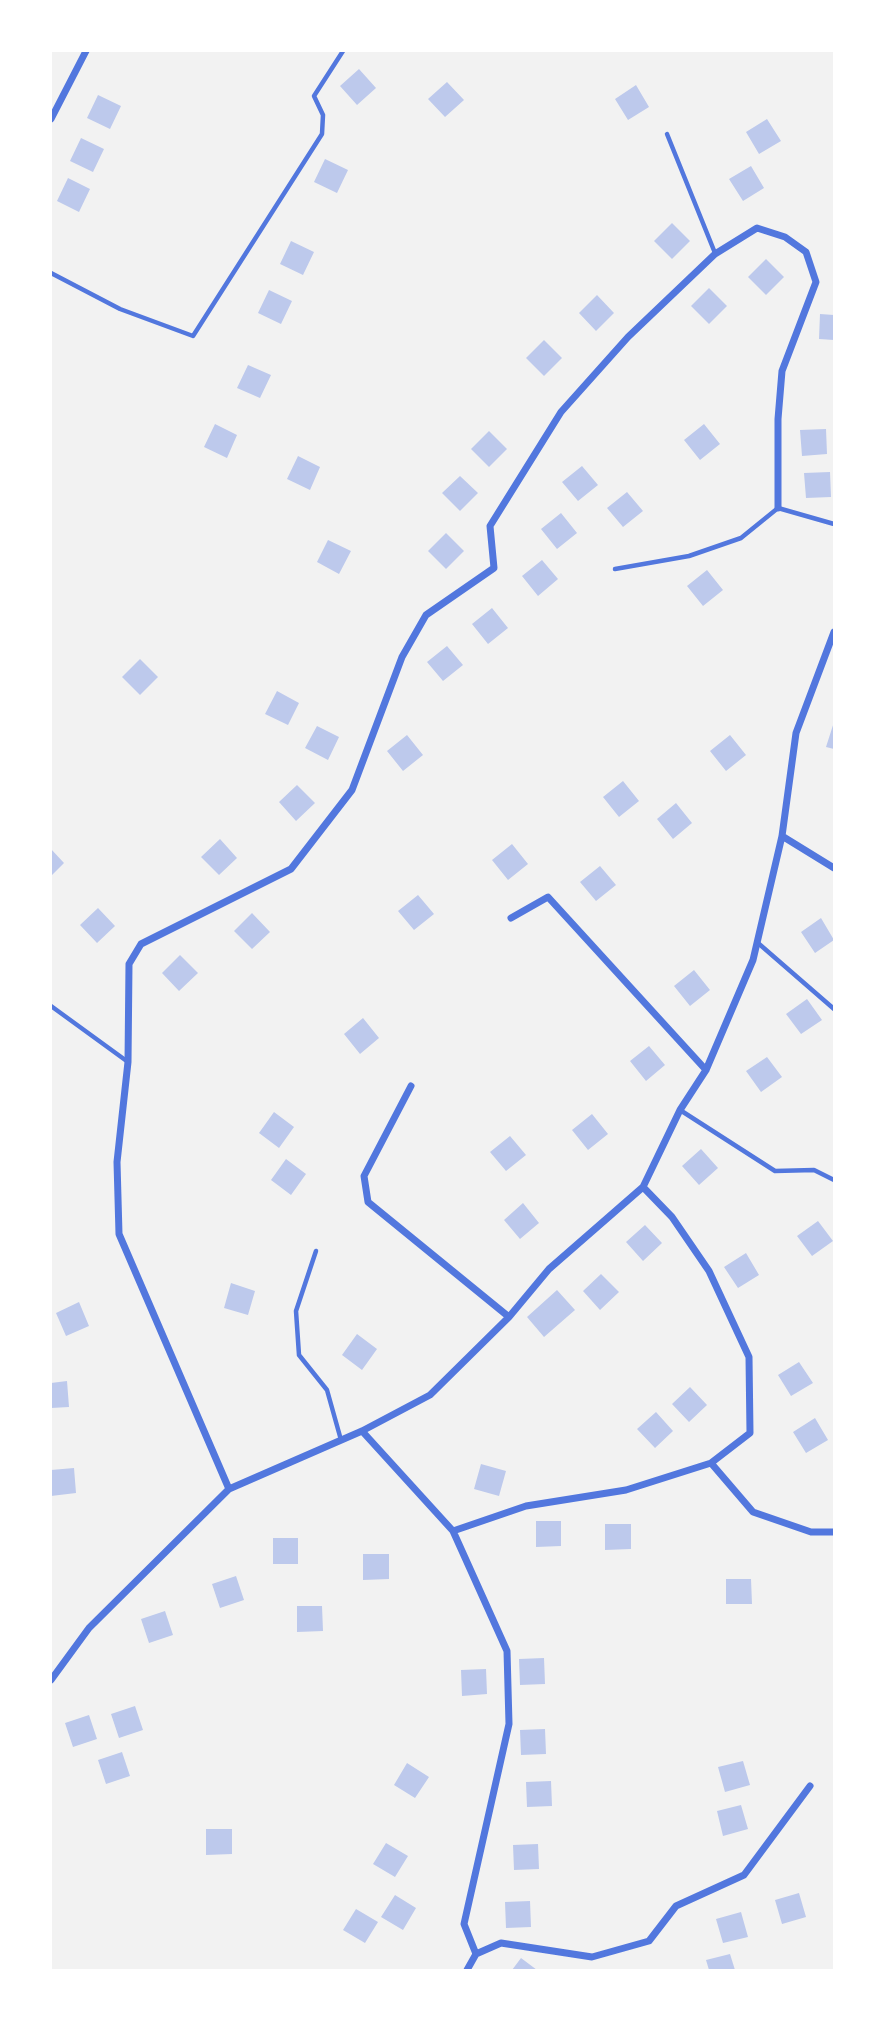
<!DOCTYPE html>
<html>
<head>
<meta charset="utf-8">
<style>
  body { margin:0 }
  #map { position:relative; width:885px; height:2021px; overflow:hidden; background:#f2f2f2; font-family:"Alegreya Sans",sans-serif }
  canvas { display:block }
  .frame { position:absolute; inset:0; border:52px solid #fff; pointer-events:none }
</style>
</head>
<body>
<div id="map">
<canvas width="885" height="2021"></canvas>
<div class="frame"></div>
</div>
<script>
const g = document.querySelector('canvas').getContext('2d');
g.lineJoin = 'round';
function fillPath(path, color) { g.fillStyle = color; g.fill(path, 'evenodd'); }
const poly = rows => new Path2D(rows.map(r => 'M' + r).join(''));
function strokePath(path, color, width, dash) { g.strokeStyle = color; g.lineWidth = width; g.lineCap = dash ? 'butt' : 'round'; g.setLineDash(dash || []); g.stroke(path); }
fillPath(poly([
  [359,69,376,88,357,105,340,86],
  [447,82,464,100,445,117,428,99],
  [636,85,649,107,628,120,615,99],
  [98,95,121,106,110,129,87,118],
  [767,119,781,141,759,154,746,132],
  [81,138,104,149,93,172,70,161],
  [325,159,348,170,337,193,314,182],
  [751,166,764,188,743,201,729,179],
  [68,178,90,189,79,212,57,201],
  [672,223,690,241,672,259,654,241],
  [291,241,314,252,303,275,280,264],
  [766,259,784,277,766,295,748,277],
  [709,288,727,306,709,324,691,306],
  [269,290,292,301,281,324,258,313],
  [597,295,614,313,596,331,579,313],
  [820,314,834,315,834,340,819,339],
  [544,340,562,358,544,376,526,358],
  [248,365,271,375,260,398,237,388],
  [215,424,237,435,227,458,204,447],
  [704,424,720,444,700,460,684,440],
  [826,429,827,454,802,456,800,430],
  [489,431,507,449,489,467,471,449],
  [298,456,320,467,310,490,287,479],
  [582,466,598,485,578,501,562,482],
  [830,472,831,497,806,498,804,473],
  [460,476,478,493,460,511,442,493],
  [627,492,643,511,623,527,607,508],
  [561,513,577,533,557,549,541,529],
  [446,533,464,551,446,569,428,551],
  [328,540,351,551,339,574,317,562],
  [542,560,558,579,538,596,522,576],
  [707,570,723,590,703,606,687,586],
  [492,608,508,628,488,644,472,624],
  [447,646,463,665,443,681,427,662],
  [140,659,158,677,140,695,122,677],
  [277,691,299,703,288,725,265,714],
  [834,722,834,749,826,747],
  [317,726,339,737,328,760,305,748],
  [407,735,423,755,403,771,387,751],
  [730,735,746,755,726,771,710,751],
  [623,781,639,801,619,817,603,797],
  [297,785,315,803,296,821,279,802],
  [676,803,692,823,673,839,657,819],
  [220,839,237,858,219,875,201,857],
  [512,844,528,864,508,880,492,860],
  [51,849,64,863,51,876],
  [600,866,616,885,596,901,580,882],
  [418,895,434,914,414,930,398,911],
  [98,908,115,926,97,943,80,925],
  [252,913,270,932,252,949,234,931],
  [821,918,834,940,815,953,801,932],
  [180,955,198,973,179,991,162,973],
  [694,970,710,990,690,1006,674,986],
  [807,999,822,1020,801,1034,786,1014],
  [363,1018,379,1038,360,1054,344,1034],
  [649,1046,665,1065,646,1081,630,1061],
  [767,1057,782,1077,761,1092,746,1071],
  [274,1112,294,1127,279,1148,259,1133],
  [592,1114,608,1134,588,1150,572,1130],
  [510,1136,526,1155,506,1171,490,1152],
  [701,1149,718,1168,699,1185,682,1166],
  [286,1159,306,1174,291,1195,271,1180],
  [523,1203,539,1223,520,1239,504,1220],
  [818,1221,833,1241,812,1256,797,1236],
  [645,1225,662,1243,643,1261,626,1242],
  [746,1253,759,1275,738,1288,724,1267],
  [601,1274,619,1292,600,1310,583,1291],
  [231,1283,255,1291,248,1315,224,1308],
  [557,1290,575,1310,544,1337,527,1317],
  [79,1302,89,1326,66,1336,56,1313],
  [357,1334,377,1349,362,1370,342,1355],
  [799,1362,813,1383,791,1396,778,1375],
  [67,1381,69,1407,51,1408,51,1383],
  [690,1387,707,1405,689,1422,672,1404],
  [656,1412,673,1431,655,1448,637,1429],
  [815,1418,828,1440,806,1453,793,1432],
  [481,1464,506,1471,499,1496,474,1489],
  [74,1468,76,1493,51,1496,51,1470],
  [536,1521,561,1521,561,1546,536,1547],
  [605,1524,631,1524,631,1549,605,1550],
  [273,1538,298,1538,298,1564,273,1564],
  [363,1554,389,1554,389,1579,363,1580],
  [236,1576,244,1600,220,1608,212,1584],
  [726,1579,751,1579,752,1604,726,1604],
  [297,1606,322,1606,323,1631,297,1632],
  [165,1611,173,1635,149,1643,141,1619],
  [544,1658,545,1684,520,1685,519,1659],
  [486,1669,487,1694,462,1696,461,1670],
  [135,1706,143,1730,119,1738,111,1714],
  [89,1715,97,1739,73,1747,65,1723],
  [545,1729,546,1754,521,1755,520,1730],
  [122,1752,130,1776,106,1784,98,1760],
  [743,1761,750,1785,725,1792,718,1767],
  [407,1763,429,1777,415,1798,394,1785],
  [551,1781,552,1806,527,1807,526,1782],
  [741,1805,748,1829,723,1836,717,1811],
  [206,1829,232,1829,232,1854,206,1855],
  [386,1843,408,1856,395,1877,373,1864],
  [538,1844,539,1869,514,1870,513,1845],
  [799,1893,806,1917,782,1924,775,1900],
  [395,1895,416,1908,403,1930,381,1917],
  [530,1901,531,1927,506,1928,505,1902],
  [356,1909,378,1922,365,1943,343,1930],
  [741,1912,748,1937,723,1943,716,1919],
  [730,1954,735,1970,709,1970,706,1960],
  [521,1958,537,1970,512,1970]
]), '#bdc9ec');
strokePath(poly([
  [667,134,715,253],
  [51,273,120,309,193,336,322,134,323,115,314,96,343,51],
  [615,569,689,556,741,538,778,508,834,524],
  [758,943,834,1009],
  [51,1006,128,1062],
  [680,1110,775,1171,814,1170,834,1180],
  [316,1251,296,1311,299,1355,327,1390,341,1440]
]), '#5277de', 4.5);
strokePath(poly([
  [51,119,86,51],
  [782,836,834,868],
  [511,918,548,897,706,1070],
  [411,1086,364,1176,368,1202,509,1317],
  [362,1431,453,1531,526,1506,626,1490,711,1463,750,1433,749,1357,709,1271,672,1217,643,1187],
  [711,1463,753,1512,811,1532,834,1532],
  [229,1489,119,1234,117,1162,128,1062,129,964,141,944,291,869,352,790,402,657,426,615,494,568,490,526,561,412,628,337,715,254,757,228,785,237,806,252,816,282,782,371,778,419,778,508],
  [453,1531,507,1651,509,1724,464,1924,476,1954,467,1970],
  [51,1680,89,1628,229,1489,362,1431,430,1395,509,1317,549,1269,643,1187,680,1110,706,1070,753,960,782,836,796,733,834,632],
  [476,1954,501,1943,592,1957,649,1941,676,1906,744,1875,810,1786]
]), '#5277de', 7);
</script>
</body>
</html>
